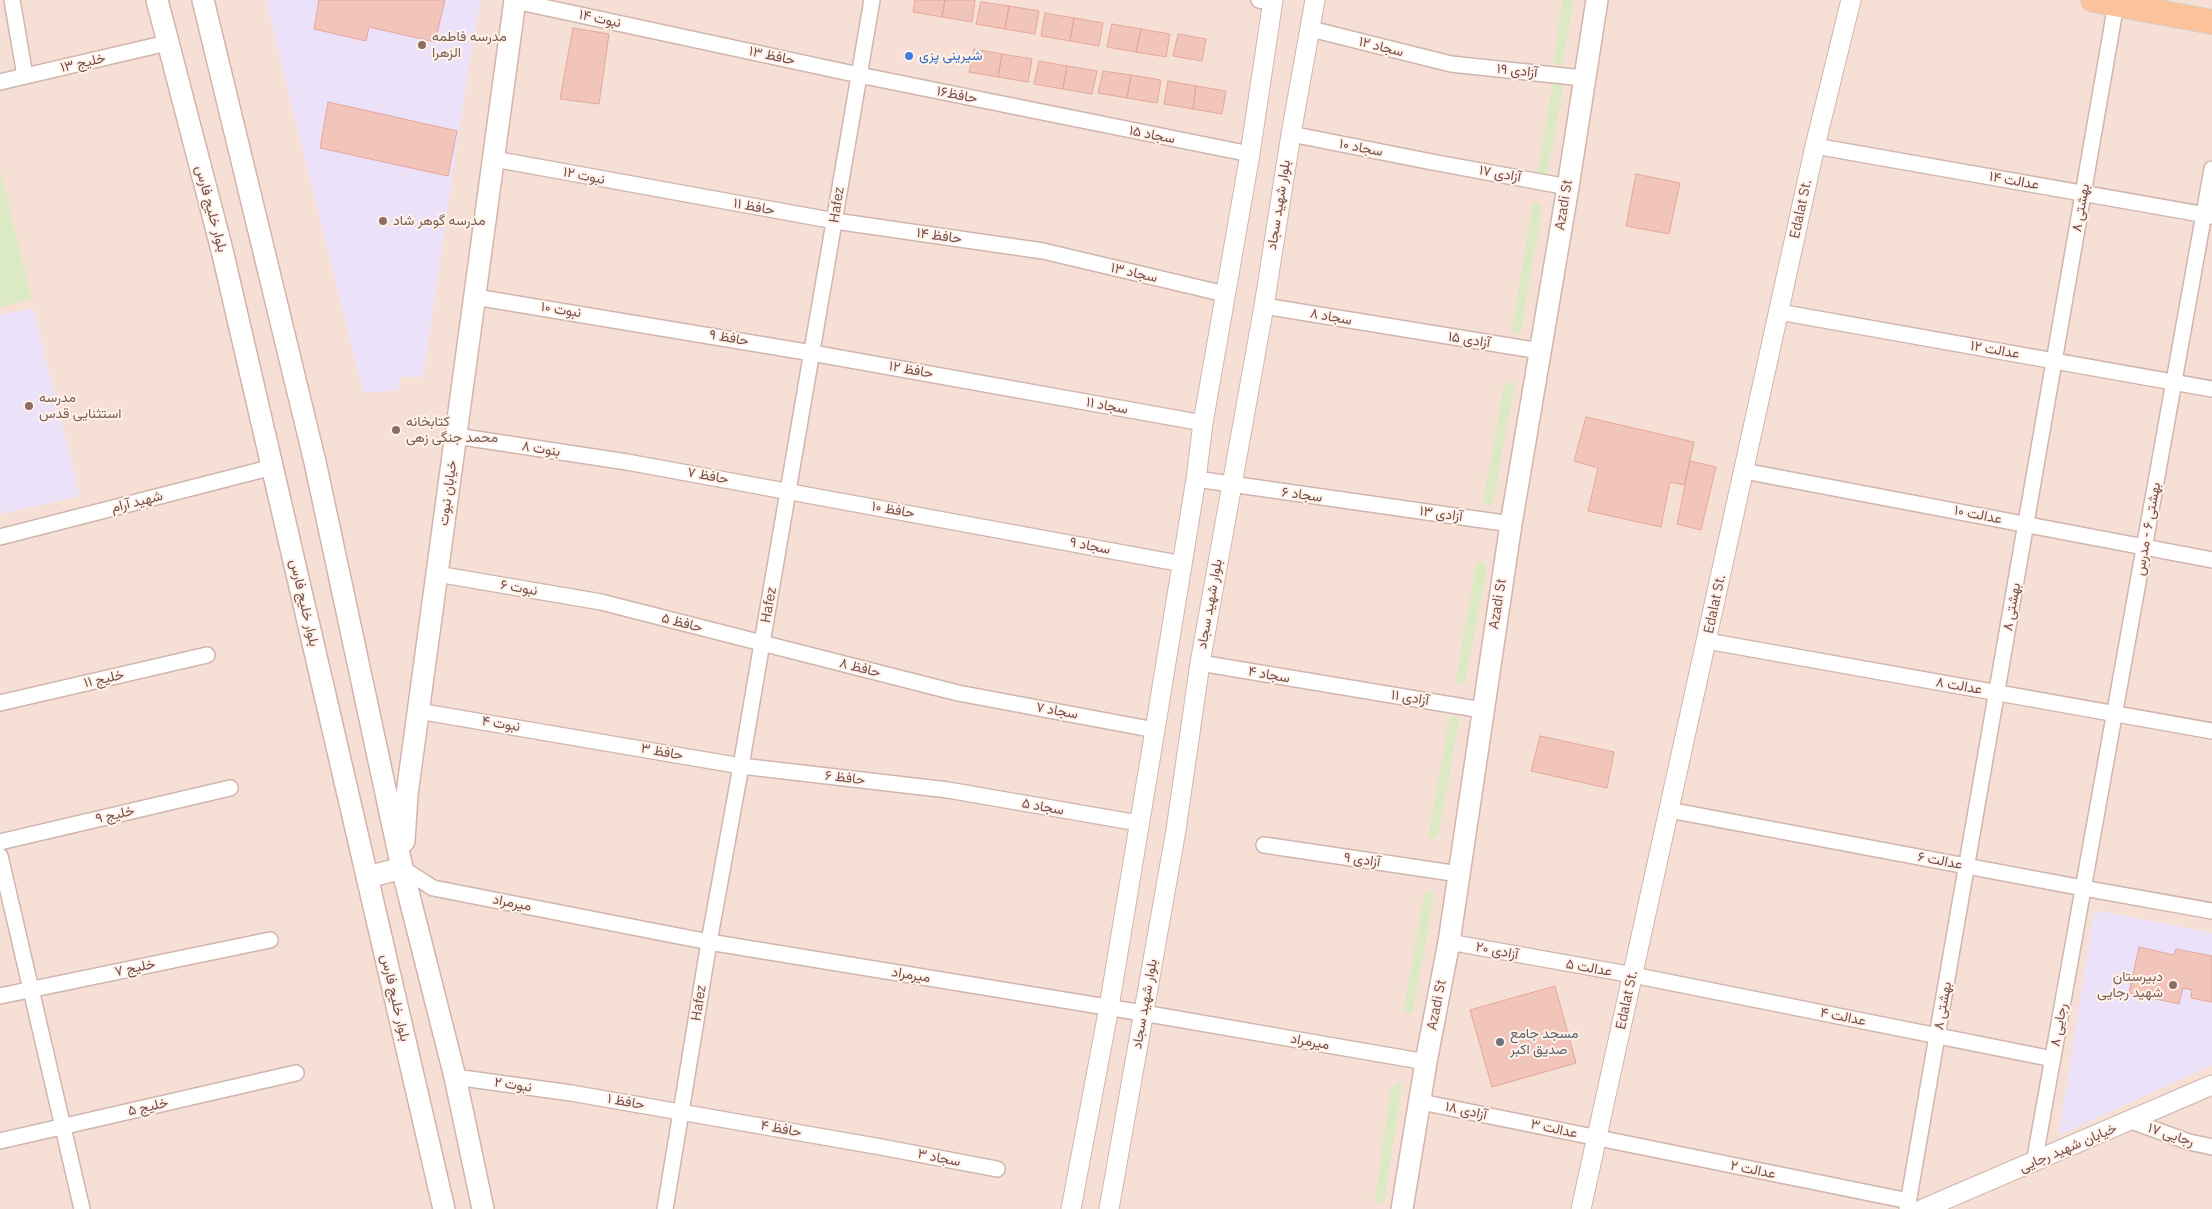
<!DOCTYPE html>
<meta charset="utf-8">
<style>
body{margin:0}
canvas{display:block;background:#fdeee4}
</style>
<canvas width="2212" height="1209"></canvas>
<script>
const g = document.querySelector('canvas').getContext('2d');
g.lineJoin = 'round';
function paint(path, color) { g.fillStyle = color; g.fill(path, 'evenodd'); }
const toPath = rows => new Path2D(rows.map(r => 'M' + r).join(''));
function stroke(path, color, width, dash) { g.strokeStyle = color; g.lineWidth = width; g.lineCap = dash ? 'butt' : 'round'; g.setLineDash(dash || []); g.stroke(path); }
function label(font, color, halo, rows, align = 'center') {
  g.font = font + ' "IBM Plex Sans",Vazirmatn,sans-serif'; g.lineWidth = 4; g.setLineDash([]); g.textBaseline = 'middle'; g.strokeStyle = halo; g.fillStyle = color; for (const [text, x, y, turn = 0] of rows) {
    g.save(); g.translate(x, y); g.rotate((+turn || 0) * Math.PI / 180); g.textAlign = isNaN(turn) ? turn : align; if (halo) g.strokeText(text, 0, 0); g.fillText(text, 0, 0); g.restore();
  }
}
const residential = toPath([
 [0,0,2212,0,2212,1209,0,1209]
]);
const education = toPath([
 [266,0,481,0,469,65,423,377,400,377,398,390,363,393],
 [33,308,80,496,0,514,0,315],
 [2094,910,2212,933,2212,1065,2059,1135]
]);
const green = toPath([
 [1563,0,1574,0,1562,63,1558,66,1553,62],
 [1558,80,1562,81,1563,86,1547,175,1543,178,1538,177,1537,172,1553,83],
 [0,169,32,299,0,307],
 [1536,202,1542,207,1541,214,1521,332,1517,335,1512,331,1532,205],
 [1508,382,1512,383,1514,388,1493,503,1489,506,1483,502,1504,385],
 [1481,562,1485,562,1487,568,1465,682,1461,685,1456,681,1476,565],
 [1453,716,1458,716,1459,721,1438,836,1434,839,1429,835,1449,718],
 [1428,891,1433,891,1434,896,1413,1011,1409,1014,1404,1010,1424,894],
 [1400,1081,1402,1087,1384,1201,1380,1204,1375,1200,1391,1088]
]);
const building = toPath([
 [319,0,445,0,435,42,369,27,366,41,314,29,319,0],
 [915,0,945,0,942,17,913,12,915,0],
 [945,0,975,0,972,22,942,17,945,0],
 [981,2,1009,6,1005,29,976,24,981,2],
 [1009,6,1039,11,1035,34,1005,29,1009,6],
 [1045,13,1074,18,1070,41,1041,36,1045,13],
 [1074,18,1103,23,1099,46,1070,41,1074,18],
 [1112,24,1141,29,1136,52,1107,47,1112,24],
 [573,28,609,34,599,104,560,99,573,28],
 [1141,29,1170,34,1166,57,1136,52,1141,29],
 [1178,34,1206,39,1202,61,1173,56,1178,34],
 [974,49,1002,54,998,77,969,72,974,49],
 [1002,54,1032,59,1028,82,998,77,1002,54],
 [1039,61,1067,66,1063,89,1034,84,1039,61],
 [1067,66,1097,71,1092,94,1063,89,1067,66],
 [1103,71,1131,75,1127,98,1098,93,1103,71],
 [1131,75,1161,80,1157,103,1127,98,1131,75],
 [1168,81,1196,86,1193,109,1164,104,1168,81],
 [1196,86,1226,91,1222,114,1193,109,1196,86],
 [328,102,457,131,448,176,320,148,328,102],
 [1636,174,1680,183,1669,234,1626,226,1636,174],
 [1586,417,1694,442,1684,485,1670,482,1661,527,1588,511,1598,468,1574,461,1586,417],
 [1690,461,1716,467,1701,530,1677,524,1690,461],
 [1540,736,1614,752,1607,788,1531,771,1540,736],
 [2139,947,2174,955,2176,949,2212,956,2212,1002,2191,998,2192,990,2183,988,2179,1004,2129,993,2139,947],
 [1555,986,1576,1063,1492,1087,1470,1010,1555,986]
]);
const minor = toPath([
 [12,0,25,76],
 [1259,0,1272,2],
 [515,1,859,75,1250,154],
 [1311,29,1451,64,1583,78],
 [0,82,167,43],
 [1291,134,1432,162,1568,187],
 [1815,146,2212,216],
 [494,159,835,221,1043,251,1225,294],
 [475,297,812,353,1203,423],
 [1264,306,1540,351],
 [1779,312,2212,389],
 [456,436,627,462,1183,564],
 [1744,471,2212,560],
 [1196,479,1511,524],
 [0,537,273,467],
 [437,574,601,602,958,693,1155,730],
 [1707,641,2212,731],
 [1200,663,1482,710],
 [0,703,207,655],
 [418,711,741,766,948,790,1138,823],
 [1669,810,2083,888,2212,911],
 [0,842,230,788],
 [1264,845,1459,874],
 [0,856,82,1209],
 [402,868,433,888,709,942,1143,1013,1426,1062],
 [1449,942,1633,975,2053,1059],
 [0,996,270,940],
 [455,1077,571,1093,881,1147,997,1169],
 [1421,1102,1909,1201],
 [2131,1121,2189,1142,2212,1147],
 [0,1141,296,1073],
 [2034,1163,2212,169],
 [665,1209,709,942,741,766,872,0],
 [1907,1209,2116,4]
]);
const tertiary = toPath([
 [1071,1209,1109,1007,1155,730,1196,479,1203,423,1250,154,1273,0],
 [1109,1209,1176,830,1200,663,1264,306,1291,134,1315,0],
 [1581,1209,1815,146,1851,0],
 [1923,1209,2212,1085]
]);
const secondary = toPath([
 [157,0,222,250,444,1209],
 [203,0,315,462,402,868,455,1077,483,1209],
 [404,841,407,794,515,0],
 [368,877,402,868],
 [1402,1209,1426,1062,1449,942,1511,524,1568,187,1597,0]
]);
const primary = toPath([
 [2093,0,2212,22]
]);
const markers = [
 [422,45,5,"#8d6e63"],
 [909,56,5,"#3f7fe0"],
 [383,221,5,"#8d6e63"],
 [29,406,5,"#8d6e63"],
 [396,430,5,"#8d6e63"],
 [2173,985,5,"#8d6e63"],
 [1500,1042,5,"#6b7280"]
];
const streetNames = [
 ["نبوت ۱۴",600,19,12],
 ["سجاد ۱۲",1381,47,14],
 ["حافظ ۱۳",772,56,12],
 ["خلیج ۱۳",83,63,-13],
 ["آزادی ۱۹",1517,71,6],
 ["حافظ۱۶",957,95,11],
 ["سجاد ۱۵",1152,135,11],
 ["سجاد ۱۰",1361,148,11],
 ["آزادی ۱۷",1500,174,10],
 ["نبوت ۱۲",584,176,11],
 ["عدالت ۱۴",2014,181,10],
 ["Hafez",837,205,-81],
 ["بلوار شهید سجاد",1279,205,-81],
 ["Azadi St",1564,205,-81],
 ["حافظ ۱۱",754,207,10],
 ["بهشتی ۸",2081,208,-80],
 ["بلوار خلیج فارس",211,209,75],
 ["Edalat St.",1801,209,-78],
 ["حافظ ۱۴",939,236,8],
 ["سجاد ۱۳",1134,273,13],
 ["نبوت ۱۰",561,310,9],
 ["سجاد ۸",1331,317,10],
 ["حافظ ۹",729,338,10],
 ["آزادی ۱۵",1469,340,9],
 ["عدالت ۱۲",1995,350,10],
 ["حافظ ۱۲",911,370,10],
 ["سجاد ۱۱",1107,406,10],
 ["بنوت ۸",541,449,9],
 ["حافظ ۷",708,476,10],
 ["خیابان نبوت",448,493,-82],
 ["سجاد ۶",1302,495,8],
 ["شهید آرام",137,502,-14],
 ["حافظ ۱۰",893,510,10],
 ["آزادی ۱۳",1441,514,8],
 ["عدالت ۱۰",1978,515,11],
 ["بهشتی ۶ - مدرس",2148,529,-80],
 ["سجاد ۹",1090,546,11],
 ["نبوت ۶",519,588,10],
 ["بلوار خلیج فارس",304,603,77],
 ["بلوار شهید سجاد",1210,604,-80],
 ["Azadi St",1498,604,-81],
 ["Edalat St.",1715,604,-78],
 ["Hafez",769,605,-80],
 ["بهشتی ۸",2012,607,-80],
 ["حافظ ۵",682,623,14],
 ["حافظ ۸",860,668,14],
 ["سجاد ۴",1269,675,10],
 ["خلیج ۱۱",104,679,-13],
 ["عدالت ۸",1959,686,10],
 ["آزادی ۱۱",1410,698,9],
 ["سجاد ۷",1057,711,10],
 ["نبوت ۴",501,724,9],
 ["حافظ ۳",662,752,10],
 ["حافظ ۶",845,778,7],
 ["سجاد ۵",1043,807,10],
 ["خلیج ۹",115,815,-13],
 ["آزادی ۹",1362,860,8],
 ["عدالت ۶",1940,861,11],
 ["میرمراد",512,903,11],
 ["آزادی ۲۰",1497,951,11],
 ["خلیج ۷",135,968,-12],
 ["عدالت ۵",1589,968,10],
 ["میرمراد",911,975,9],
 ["بلوار خلیج فارس",395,998,77],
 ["Edalat St.",1627,1000,-78],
 ["Hafez",699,1003,-81],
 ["بلوار شهید سجاد",1145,1004,-80],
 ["Azadi St",1437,1005,-79],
 ["بهشتی ۸",1943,1006,-80],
 ["عدالت ۴",1843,1017,11],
 ["رجایی ۸",2059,1025,-80],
 ["میرمراد",1310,1042,10],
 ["نبوت ۲",513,1085,8],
 ["حافظ ۱",626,1102,10],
 ["خلیج ۵",148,1107,-13],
 ["آزادی ۱۸",1466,1111,12],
 ["حافظ ۴",781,1129,10],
 ["عدالت ۳",1554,1129,12],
 ["رجایی ۱۷",2171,1135,18],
 ["خیابان شهید رجایی",2068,1148,-23],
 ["سجاد ۳",939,1158,11],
 ["عدالت ۲",1753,1170,11]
];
const educationNames = [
 ["مدرسه فاطمه",432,37],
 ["الزهرا",432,53],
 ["مدرسه گوهر شاد",393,221],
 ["مدرسه",39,398],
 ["استثنایی قدس",39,414],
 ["کتابخانه",406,422],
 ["محمد جنگی زهی",406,438],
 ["دبیرستان",2163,977,"right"],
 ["شهید رجایی",2163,993,"right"]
];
const shopNames = [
 ["شیرینی پزی",919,56]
];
const worshipNames = [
 ["مسجد جامع",1510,1034],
 ["صدیق اکبر",1510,1050]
];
paint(residential, '#f6e0d5');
paint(education, '#ebe1f9');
paint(green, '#dbeac2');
paint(building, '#f2c5bb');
stroke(building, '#e5a79b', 1);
stroke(minor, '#d0b5ad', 18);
stroke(tertiary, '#d0b5ad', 21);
stroke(secondary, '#d3b3aa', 24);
stroke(primary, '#d8cecc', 26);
stroke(minor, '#fff', 15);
stroke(tertiary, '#fff', 19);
stroke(secondary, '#fff', 21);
stroke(primary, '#fcc39b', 24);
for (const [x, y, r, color] of markers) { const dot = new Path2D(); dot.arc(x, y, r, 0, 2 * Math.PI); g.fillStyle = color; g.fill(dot); stroke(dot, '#fff2ea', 2); }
label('14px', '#754f49', '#fff2ea', streetNames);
label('14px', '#785e54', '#fff2ea', educationNames, 'left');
label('14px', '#366cbe', '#fff2ea', shopNames, 'left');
label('14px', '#5b616d', '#fff2ea', worshipNames, 'left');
</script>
